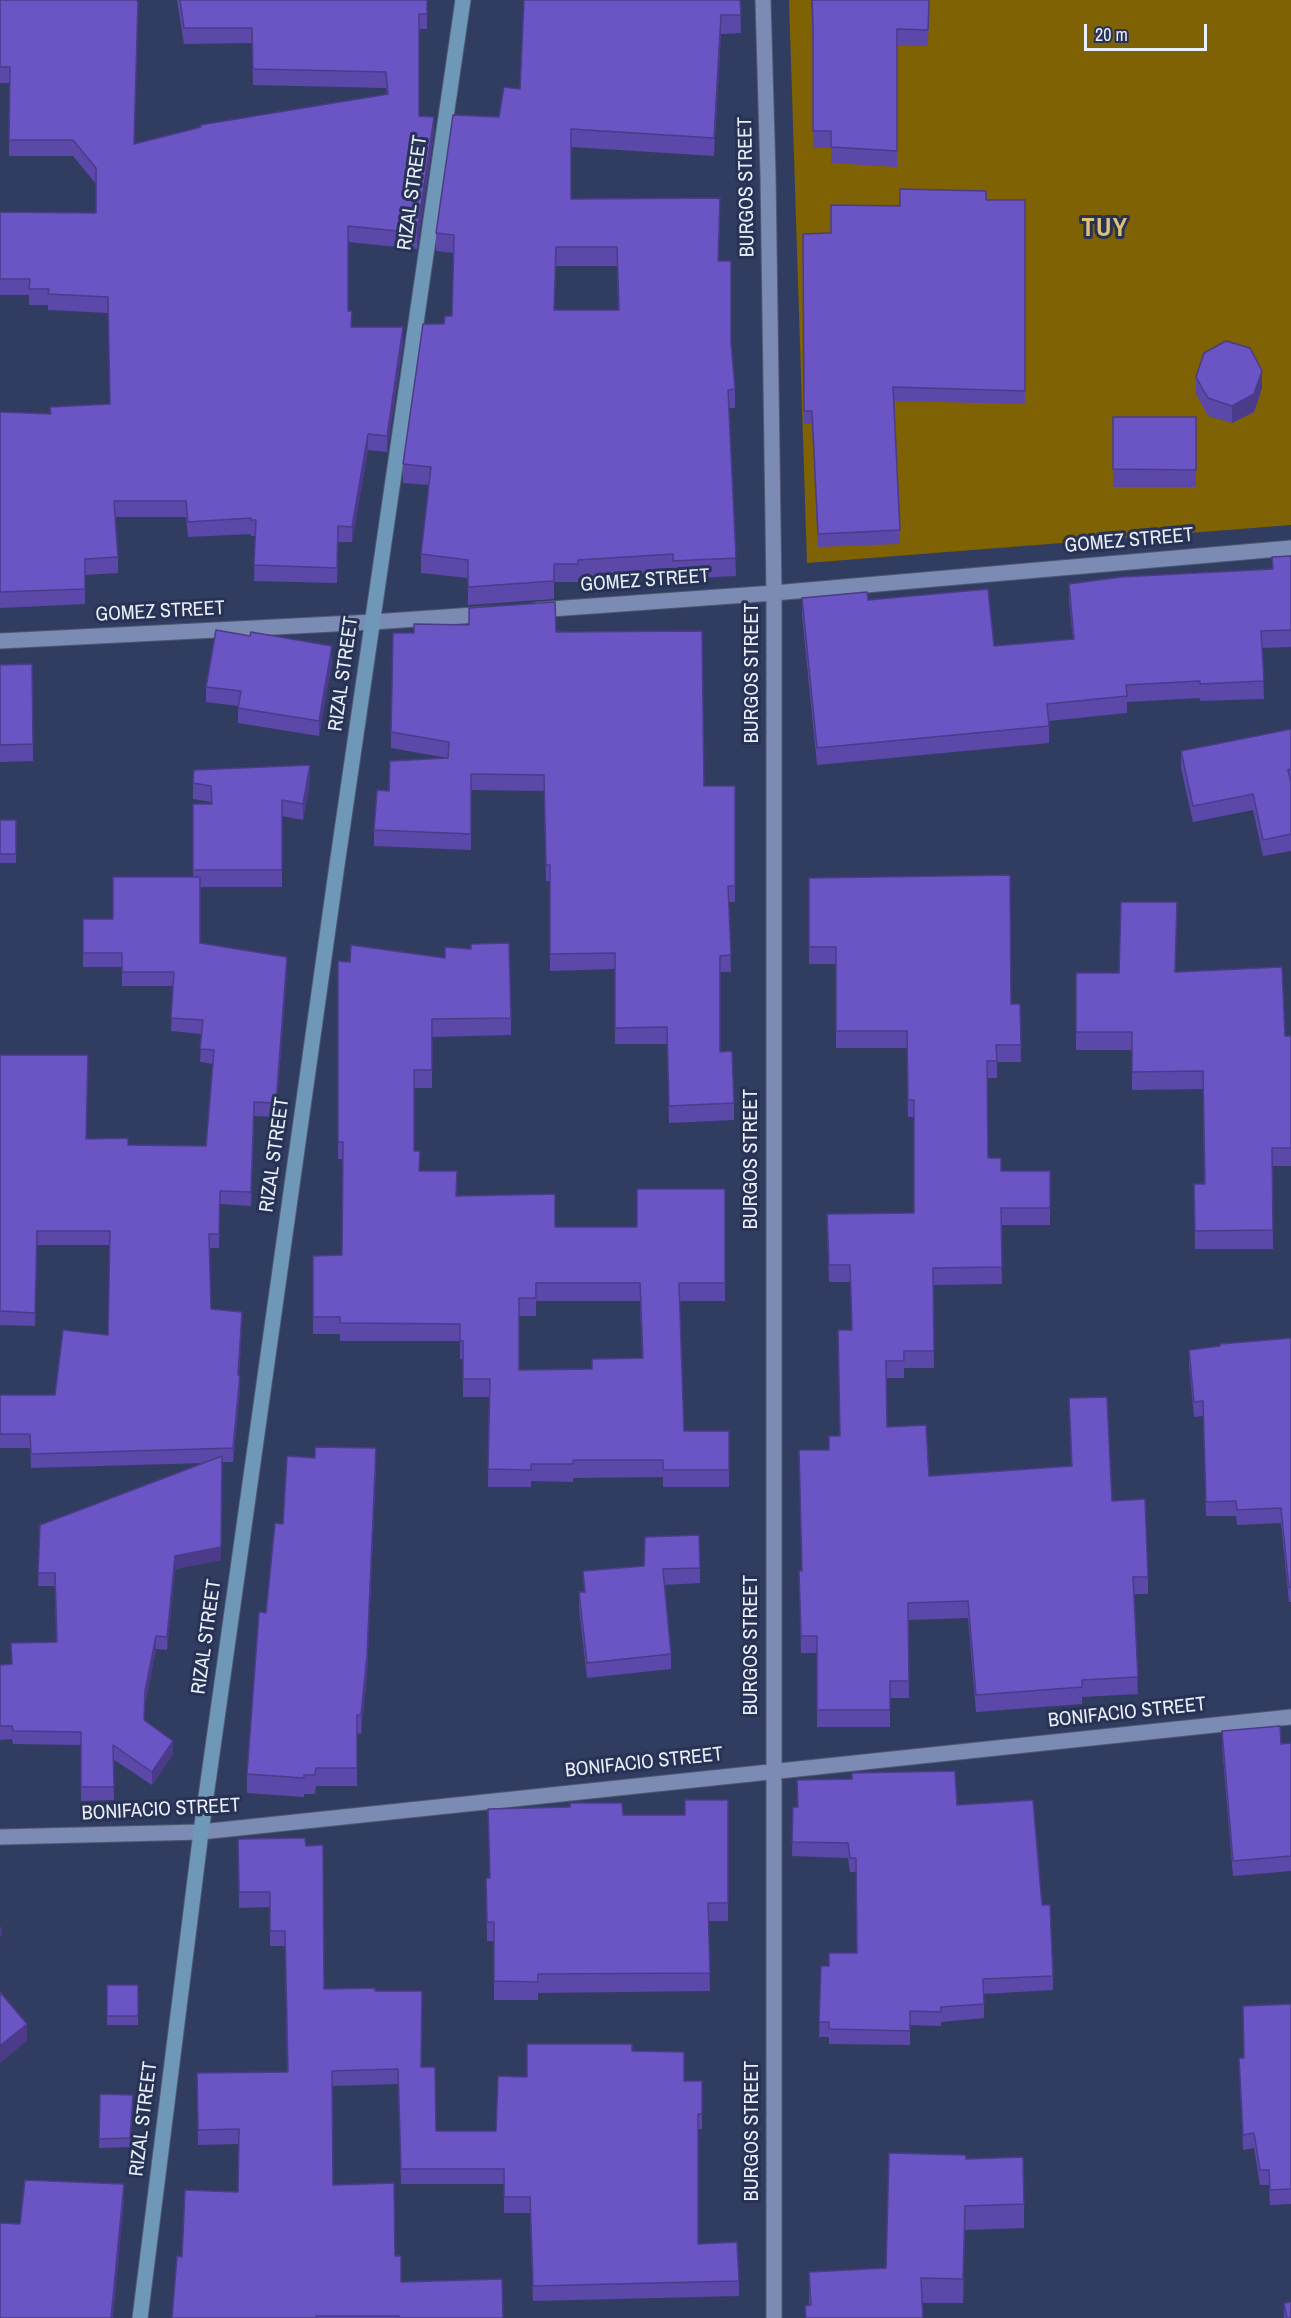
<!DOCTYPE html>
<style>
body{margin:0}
#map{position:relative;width:1291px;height:2318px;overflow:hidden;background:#313d60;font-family:"Archivo Narrow",sans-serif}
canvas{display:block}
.scale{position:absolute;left:1084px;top:24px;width:123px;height:27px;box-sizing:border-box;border:3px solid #e9eefb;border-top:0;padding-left:8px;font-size:18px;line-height:21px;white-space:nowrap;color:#e9eefb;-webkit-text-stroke:4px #273255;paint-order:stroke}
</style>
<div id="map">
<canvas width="1291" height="2318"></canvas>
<div class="scale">20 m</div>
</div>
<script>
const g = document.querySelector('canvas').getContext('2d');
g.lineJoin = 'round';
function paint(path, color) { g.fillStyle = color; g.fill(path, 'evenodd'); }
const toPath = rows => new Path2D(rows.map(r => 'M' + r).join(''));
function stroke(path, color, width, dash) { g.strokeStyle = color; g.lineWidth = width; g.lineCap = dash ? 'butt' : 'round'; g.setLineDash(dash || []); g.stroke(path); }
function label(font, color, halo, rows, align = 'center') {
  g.font = font + ' "Archivo Narrow",sans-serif'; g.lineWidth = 6; g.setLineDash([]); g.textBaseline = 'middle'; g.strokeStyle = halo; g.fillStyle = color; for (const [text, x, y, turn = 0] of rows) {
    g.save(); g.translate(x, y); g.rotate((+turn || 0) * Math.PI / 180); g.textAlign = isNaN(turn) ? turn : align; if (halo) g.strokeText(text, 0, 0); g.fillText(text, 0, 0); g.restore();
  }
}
const green = toPath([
 [789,0,1291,0,1291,525,807,563]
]);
const minor = toPath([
 [763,0,768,174,774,593,774,2318],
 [0,641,373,622],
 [0,1837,201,1832,1291,1717]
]);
const tertiary = toPath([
 [537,610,774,593,1291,548],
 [373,622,489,614]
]);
const secondary = toPath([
 [140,2318,201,1832,337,865,463,0]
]);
const wall = toPath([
 [0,0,135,144,387,95,386,88,253,85,252,43,184,44,177,0,427,0,427,29,419,29,419,116,434,133,417,249,348,242,348,311,352,327,403,343,387,452,368,450,352,542,338,542,337,583,254,581,255,536,251,536,251,534,188,537,186,517,115,517,118,557,118,573,85,575,85,604,0,608,0,412,50,414,50,407,110,404,108,313,48,310,48,305,29,305,29,295,0,295,0,212,96,213,96,184,73,156,9,156,10,83,0,83],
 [740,0,741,33,721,34,714,156,571,147,571,199,720,216,718,261,731,342,735,389,735,408,729,408,736,576,673,579,673,572,578,578,578,582,554,582,554,599,468,605,468,578,421,573,421,554,429,485,403,483,403,464,444,324,452,316,454,253,436,251,436,233,499,117,520,89],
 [556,266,617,266,618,310,554,310],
 [811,0,929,0,928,46,897,46,897,167,831,163,831,148,813,148,813,41],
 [986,200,1025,200,1025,404,894,401,900,544,818,547,812,424,804,424,803,234,831,233,900,206],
 [1196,377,1262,388,1254,412,1232,423,1208,416,1196,394],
 [1113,417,1196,417,1196,487,1113,487],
 [1291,556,1291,647,1262,648,1264,699,1200,701,1200,698,1127,702,1127,713,1049,721,1049,743,817,765,802,615,802,598,868,600,994,646,1073,639,1069,601,1069,584,1272,569,1272,557],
 [469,625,556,632,704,786,735,786,735,902,729,902,731,972,720,972,720,1052,734,1103,734,1120,669,1123,667,1044,615,1044,615,969,550,971,550,881,546,881,544,791,471,790,471,850,374,846,374,830,389,791,448,758,391,748,391,732,414,633],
 [332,661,319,736,238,723,238,706,206,702,206,687],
 [32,664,33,761,0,762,0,665],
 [1291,729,1291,851,1263,856,1253,810,1193,822,1181,768,1181,751],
 [310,781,303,820,282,816,282,887,200,887,200,943,287,970,276,1117,254,1116,251,1206,220,1204,219,1248,209,1248,211,1309,242,1326,239,1375,240,1389,233,1462,222,1462,221,1560,175,1569,167,1650,156,1649,145,1705,144,1721,173,1754,152,1785,113,1759,114,1800,81,1801,81,1745,13,1744,12,1739,0,1740,0,1665,12,1664,56,1642,55,1586,38,1586,40,1525,204,1463,31,1468,30,1448,0,1448,0,1395,55,1395,108,1335,110,1245,37,1245,35,1326,0,1325,0,1055,87,1139,128,1145,206,1146,213,1064,200,1062,202,1034,171,1031,173,986,122,986,122,967,83,967,83,919,113,919,193,877,193,804,211,804,211,802,193,799,193,783],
 [0,820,16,820,16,863,0,863],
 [809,878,1011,1004,1020,1004,1021,1062,997,1062,997,1078,987,1078,988,1158,1001,1171,1050,1171,1050,1225,1001,1225,1002,1284,933,1285,934,1368,904,1368,904,1378,886,1378,887,1427,929,1476,1071,1466,1069,1398,1112,1501,1148,1577,1148,1594,1134,1594,1138,1694,1082,1697,1082,1704,976,1712,968,1618,908,1620,909,1698,890,1698,890,1727,817,1727,817,1653,801,1653,799,1571,802,1571,799,1450,829,1450,840,1436,852,1330,850,1282,829,1282,827,1231,914,1213,914,1117,908,1117,907,1048,836,1048,836,964,809,964],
 [338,961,350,962,511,1018,511,1035,432,1037,432,1088,414,1088,414,1151,420,1171,456,1196,555,1227,637,1227,725,1189,725,1301,679,1301,684,1431,729,1431,729,1487,663,1487,663,1477,573,1478,573,1482,531,1481,531,1487,488,1487,489,1397,463,1397,463,1359,460,1359,460,1341,340,1341,340,1334,313,1334,313,1256,342,1255,343,1159,338,1159],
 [536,1301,640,1301,642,1358,592,1369,519,1370,519,1316,536,1316],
 [1176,972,1285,1036,1291,1036,1291,1166,1272,1166,1273,1249,1195,1249,1194,1184,1204,1184,1203,1089,1132,1090,1132,1050,1076,1050,1076,973],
 [1291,1338,1291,1602,1289,1602,1281,1523,1237,1525,1236,1516,1206,1516,1203,1416,1194,1417,1189,1365,1189,1350],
 [376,1466,367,1675,361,1734,357,1733,357,1786,316,1786,315,1794,304,1794,304,1797,247,1793,247,1774,283,1524],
 [700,1568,700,1583,664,1585,671,1654,671,1669,587,1678,579,1608,579,1592,584,1592,583,1571],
 [1222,1731,1281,1744,1291,1743,1291,1871,1233,1876,1222,1746],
 [797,1780,957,1805,1042,1905,1053,1976,1053,1990,984,1994,984,2018,941,2022,941,2026,910,2025,910,2045,829,2044,829,2037,819,2037,821,1966,829,1966,857,1953,856,1872,850,1872,848,1858,792,1856,793,1807,798,1807],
 [728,1800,728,1921,708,1921,710,1991,538,1993,538,2000,494,2000,494,1941,487,1941,486,1878,489,1878,623,1815,685,1815],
 [238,1839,306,1846,324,1989,375,1991,421,2067,436,2131,496,2131,527,2077,632,2051,684,2081,702,2081,702,2129,698,2129,698,2244,739,2281,739,2296,533,2301,530,2213,504,2213,504,2184,401,2184,398,2084,332,2086,333,2185,395,2256,401,2282,503,2318,172,2318,182,2257,238,2192,238,2144,198,2145,197,2073,287,2072,285,1946,270,1946,270,1907,239,1908],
 [107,1985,138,1985,138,2025,107,2025],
 [1291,2004,1291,2204,1270,2205,1269,2185,1260,2185,1254,2148,1243,2150,1239,2058,1244,2058],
 [100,2094,133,2104,130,2147,99,2148],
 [966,2159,1024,2204,1024,2228,965,2230,963,2303,922,2303,923,2318,805,2318,805,2306,809,2306,809,2272,886,2268],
 [1284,2303,1291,2318,1284,2318]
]);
const shadedWall = toPath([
 [721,15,721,34,714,156,714,138],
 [434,117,434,133,417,249,417,233],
 [556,247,556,266,554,328,554,310],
 [403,327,403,343,387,452,387,436],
 [1262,371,1262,388,1254,412,1232,423,1232,406],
 [368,434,368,450,352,542,352,527],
 [332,646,332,661,319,736,319,721],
 [310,765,310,781,303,820,303,804],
 [287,957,287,970,276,1117,276,1103],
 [242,1312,242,1326,238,1388,238,1375],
 [240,1375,240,1389,233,1462,233,1448],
 [376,1448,367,1675,361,1734,361,1715],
 [222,1456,221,1560,175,1569,167,1650,167,1637,175,1556],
 [156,1636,156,1649,145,1705,144,1734,145,1691],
 [173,1741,173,1754,152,1785,152,1772],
 [2,1926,2,1935,0,1937,0,1928],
 [27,2024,27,2041,0,2063,0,2046],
 [124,2184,124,2203,113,2318,111,2318]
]);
const building = toPath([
 [0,0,137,0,138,2,134,144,201,127,200,125,388,94,386,72,253,69,252,28,184,28,180,0,427,0,427,14,419,14,419,116,434,117,417,233,348,226,348,311,352,311,351,327,403,327,387,436,368,434,352,527,338,526,337,568,254,565,256,520,251,520,251,518,188,522,186,501,114,501,118,557,85,559,85,589,0,592,0,412,51,414,50,407,110,404,108,297,48,294,49,289,29,289,30,279,0,279,0,212,96,213,96,168,73,140,9,140,10,67,0,67,0,0],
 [524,0,740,0,741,15,721,15,714,138,571,129,571,199,720,198,718,261,731,261,731,342,735,389,728,390,736,558,673,561,673,554,578,560,578,564,554,564,554,581,468,587,468,560,421,554,431,467,403,464,423,324,444,324,445,316,452,316,454,235,436,233,453,115,499,117,504,87,520,89,524,0],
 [556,247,617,247,619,310,554,310,556,247],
 [812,0,929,0,928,30,897,29,897,151,831,147,831,131,813,131,813,25,812,0],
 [900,189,986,191,986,200,1025,200,1025,391,893,387,900,530,818,534,812,411,804,411,803,234,831,233,831,205,900,206,900,189],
 [1226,341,1250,348,1262,371,1254,394,1232,406,1208,398,1196,377,1204,353,1226,341],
 [1113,417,1196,417,1196,470,1113,469,1113,417],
 [1291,556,1291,630,1261,631,1264,681,1200,684,1200,681,1126,685,1127,696,1047,704,1049,726,817,748,802,598,867,592,868,600,988,589,994,646,1074,639,1069,584,1121,577,1273,569,1272,557,1291,556],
 [555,602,556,632,702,631,704,786,735,786,735,886,728,886,731,955,720,956,720,1052,732,1051,734,1103,669,1106,667,1027,615,1028,615,953,550,954,550,865,546,865,544,775,471,774,471,834,374,830,377,790,389,791,390,761,448,758,449,742,391,732,393,633,414,633,414,624,469,625,469,608,555,602],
 [216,630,250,636,251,632,332,646,319,721,238,708,241,691,206,687,216,630],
 [32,664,33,744,0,745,0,665,32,664],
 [1291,729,1291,769,1288,770,1291,783,1291,834,1263,840,1253,794,1193,806,1181,751,1291,729],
 [310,765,303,804,282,800,282,870,193,870,193,804,212,804,211,786,193,783,194,770,310,765],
 [0,820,16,820,16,854,0,854,0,820],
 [1010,875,1011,1004,1020,1004,1021,1045,996,1045,997,1061,987,1061,988,1158,1001,1158,1001,1171,1050,1171,1050,1208,1001,1208,1002,1267,933,1268,934,1351,904,1351,904,1361,886,1361,887,1427,926,1425,929,1476,1072,1466,1069,1398,1107,1397,1112,1501,1145,1499,1148,1577,1133,1577,1138,1677,1082,1680,1082,1687,976,1695,968,1601,908,1603,909,1681,890,1681,890,1710,817,1710,817,1636,801,1636,799,1571,802,1571,799,1450,829,1450,829,1436,840,1436,838,1330,852,1330,850,1265,829,1265,827,1214,914,1213,914,1100,908,1100,907,1031,836,1031,836,947,809,947,809,878,1010,875],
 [113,877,200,877,200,943,287,957,276,1103,254,1102,251,1192,220,1191,219,1234,209,1234,211,1309,242,1312,238,1375,240,1375,233,1448,31,1454,30,1434,0,1434,0,1395,55,1395,63,1330,108,1335,110,1231,37,1231,35,1313,0,1311,0,1055,88,1055,86,1139,128,1138,128,1145,206,1146,214,1050,200,1049,203,1020,171,1018,174,972,122,972,122,953,83,953,83,919,113,919,113,877],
 [1121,902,1177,902,1175,972,1282,967,1285,1036,1291,1036,1291,1148,1272,1148,1273,1230,1195,1231,1194,1184,1205,1184,1203,1071,1132,1072,1132,1032,1076,1032,1076,973,1119,973,1121,902],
 [509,943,511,1018,432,1019,432,1070,414,1070,414,1151,420,1151,419,1171,457,1171,456,1196,555,1194,555,1227,637,1227,637,1189,725,1189,725,1283,679,1283,684,1431,729,1431,729,1470,663,1470,663,1460,573,1460,573,1464,531,1464,531,1470,488,1469,490,1379,463,1379,463,1341,460,1341,460,1324,340,1323,340,1317,313,1317,313,1256,342,1255,343,1142,338,1142,338,961,350,962,351,945,445,958,445,947,471,949,471,944,509,943],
 [536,1283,640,1283,643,1358,592,1359,592,1369,519,1370,519,1298,536,1298,536,1283],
 [1291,1338,1291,1587,1289,1588,1281,1508,1237,1510,1236,1501,1206,1502,1203,1401,1194,1402,1189,1350,1220,1346,1220,1344,1291,1338],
 [315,1447,376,1448,367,1656,361,1715,357,1715,357,1768,316,1768,315,1775,304,1775,304,1778,247,1774,259,1612,266,1613,275,1523,283,1524,287,1456,315,1458,315,1447],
 [222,1456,221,1547,175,1556,167,1637,156,1636,145,1691,144,1720,173,1741,152,1772,113,1745,114,1787,81,1787,81,1732,13,1731,12,1726,0,1726,0,1665,12,1664,11,1643,57,1642,55,1573,38,1573,40,1525,222,1456],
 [699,1535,700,1568,663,1569,671,1654,587,1663,579,1592,585,1592,583,1571,644,1566,645,1537,699,1535],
 [1280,1726,1281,1744,1291,1743,1291,1856,1233,1861,1222,1731,1280,1726],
 [955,1771,957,1805,1033,1800,1042,1905,1050,1905,1053,1976,983,1979,984,2004,941,2007,941,2012,910,2011,910,2031,829,2029,829,2022,819,2022,821,1966,829,1966,829,1953,857,1953,856,1858,850,1858,848,1843,792,1842,793,1807,798,1807,797,1780,852,1779,852,1773,955,1771],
 [685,1800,728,1800,728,1903,708,1903,710,1973,538,1974,538,1982,494,1981,494,1922,487,1922,486,1878,490,1878,488,1809,570,1807,570,1803,622,1803,623,1815,685,1815,685,1800],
 [305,1838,306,1846,323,1845,324,1989,375,1988,375,1991,422,1991,421,2067,435,2067,436,2131,496,2131,498,2076,527,2077,527,2044,632,2044,632,2051,684,2052,684,2081,702,2081,702,2114,698,2114,698,2244,737,2242,739,2281,533,2286,530,2197,504,2197,504,2169,401,2169,398,2069,332,2071,333,2185,394,2183,395,2256,401,2256,401,2282,502,2279,503,2318,399,2318,399,2316,316,2316,316,2318,172,2318,177,2256,182,2257,185,2190,238,2192,239,2129,198,2130,197,2073,288,2072,285,1931,270,1931,270,1892,239,1892,238,1839,305,1838],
 [107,1985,138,1985,138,2016,107,2016,107,1985],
 [0,1992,27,2024,0,2046,0,1992],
 [1291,2004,1291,2189,1270,2190,1269,2170,1260,2170,1254,2133,1243,2135,1239,2058,1244,2058,1243,2006,1291,2004],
 [100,2094,133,2095,130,2138,99,2139,100,2094],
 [889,2153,966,2155,966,2159,1023,2157,1024,2204,965,2206,963,2279,921,2278,923,2318,806,2318,805,2306,811,2305,809,2272,886,2268,889,2153],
 [25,2180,124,2184,111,2318,0,2318,0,2223,20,2224,25,2180],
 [1291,2302,1291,2318,1287,2318,1284,2303,1291,2302]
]);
const streetNames = [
 ["BURGOS STREET",747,187,-91],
 ["RIZAL STREET",413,193,-82],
 ["GOMEZ STREET",1129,541,-5],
 ["GOMEZ STREET",645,581,-4],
 ["GOMEZ STREET",160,612,-3],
 ["BURGOS STREET",753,673,-90],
 ["RIZAL STREET",344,674,-82],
 ["RIZAL STREET",275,1155,-82],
 ["BURGOS STREET",752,1159,-90],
 ["RIZAL STREET",207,1637,-82],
 ["BURGOS STREET",752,1645,-90],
 ["BONIFACIO STREET",1127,1713,-6],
 ["BONIFACIO STREET",644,1763,-6],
 ["BONIFACIO STREET",161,1810,-3],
 ["RIZAL STREET",144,2119,-83],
 ["BURGOS STREET",753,2131,-90]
];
const districtNames = [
 ["TUY",1105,229]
];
paint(green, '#7e6203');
stroke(minor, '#4f5874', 17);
stroke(tertiary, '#4f5874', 17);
stroke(secondary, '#4f5874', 17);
stroke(minor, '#7c8bb3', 15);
stroke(tertiary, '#7c8bb3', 15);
stroke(secondary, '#6f98b8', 15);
paint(wall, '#5c48a9');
paint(shadedWall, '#4b3b89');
paint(building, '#6b54c4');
stroke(building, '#4b3b89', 1.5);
label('20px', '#e9eefb', '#273255', streetNames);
g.letterSpacing = '1.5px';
label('bold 26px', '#dfc277', '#273255', districtNames);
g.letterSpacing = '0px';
</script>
